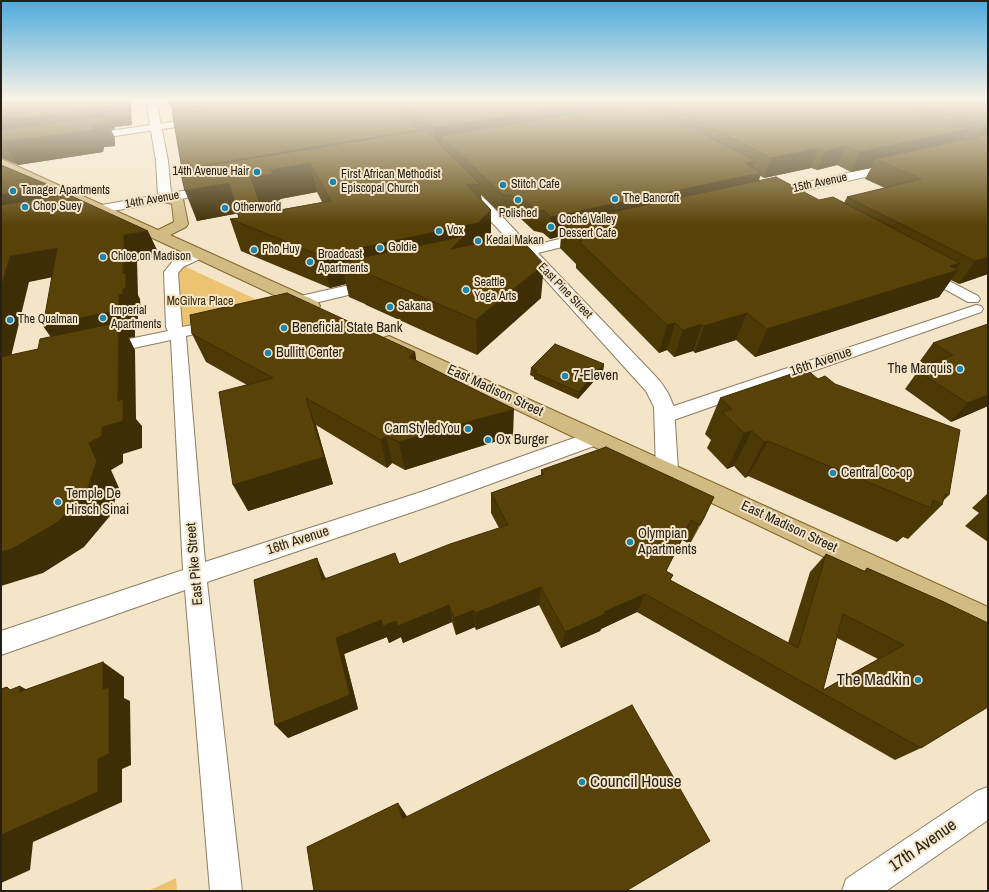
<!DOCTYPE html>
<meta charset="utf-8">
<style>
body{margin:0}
#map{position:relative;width:989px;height:892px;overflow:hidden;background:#f4e5c8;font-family:"Archivo Narrow",sans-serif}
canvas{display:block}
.frame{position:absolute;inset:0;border:2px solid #262016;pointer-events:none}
</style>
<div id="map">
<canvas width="989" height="892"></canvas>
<div class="frame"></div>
</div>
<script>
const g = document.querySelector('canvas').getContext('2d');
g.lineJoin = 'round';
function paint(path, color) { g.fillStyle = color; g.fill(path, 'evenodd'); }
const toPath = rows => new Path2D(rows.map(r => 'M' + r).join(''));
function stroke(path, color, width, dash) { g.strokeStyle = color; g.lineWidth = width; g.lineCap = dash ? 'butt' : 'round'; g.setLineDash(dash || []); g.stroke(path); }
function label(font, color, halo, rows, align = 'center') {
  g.font = font + ' "Archivo Narrow",sans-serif'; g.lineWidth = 4; g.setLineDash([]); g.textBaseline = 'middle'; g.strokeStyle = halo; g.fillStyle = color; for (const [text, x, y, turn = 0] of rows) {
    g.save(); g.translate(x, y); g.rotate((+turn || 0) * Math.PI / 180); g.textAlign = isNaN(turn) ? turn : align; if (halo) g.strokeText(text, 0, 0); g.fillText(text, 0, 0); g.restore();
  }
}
const green = toPath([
 [171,260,281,311,178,334],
 [176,878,177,891,148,891]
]);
const street = toPath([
 [200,118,203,119,203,123,88,140,83,137,88,134,200,118],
 [199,250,204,251,206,254,204,257,183,267,178,273,182,327,217,320,222,322,225,325,222,328,186,336,205,562,421,492,588,433,595,431,602,433,604,438,602,443,433,505,207,582,242,891,210,891,185,590,1,655,1,631,183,570,171,340,106,354,100,353,98,349,100,345,168,331,166,327,164,272,173,261,199,250],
 [926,269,978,296,980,299,978,302,968,302,921,276,919,273,921,270,926,269],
 [976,305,981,306,983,309,981,312,671,421,665,422,659,421,656,416,659,411,976,305],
 [988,787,988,820,886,891,842,891,846,879,977,791,988,787]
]);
const secondary = toPath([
 [146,100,156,100,168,161,171,193,215,185,221,189,215,193,79,217,74,216,72,213,74,210,79,209,158,195,156,161,146,100],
 [897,162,901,163,903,166,901,169,767,199,760,195,767,191,897,162],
 [470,187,475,188,530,246,589,232,594,233,596,236,594,239,538,253,660,381,668,393,674,407,678,470,675,476,667,479,659,476,656,470,654,407,646,391,524,256,502,262,497,260,494,257,497,254,517,249,465,194,464,191,470,187],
 [376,279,382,281,384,284,382,287,302,306,296,305,294,301,296,297,376,279]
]);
const primary = toPath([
 [1,159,158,230,174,222,172,204,160,201,158,198,160,195,165,194,183,199,188,224,186,227,170,235,318,302,320,306,318,310,312,311,306,310,1,167,1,159],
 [389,336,988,607,988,635,383,346,380,342,383,338,389,336]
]);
const wall = toPath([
 [1,100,132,125,115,127,115,129,111,130,115,138,115,146,104,147,103,152,18,165,1,158],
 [168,100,988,100,988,274,959,284,951,280,939,297,755,357,736,340,695,353,693,351,674,357,667,350,659,353,576,268,576,264,560,248,561,236,550,239,543,233,534,231,520,218,503,216,481,195,482,200,491,210,491,241,541,298,477,355,366,305,365,304,349,297,346,284,330,288,241,251,230,219,239,218,238,213,197,221,182,169,173,113],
 [837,165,851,172,871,168,865,179,885,188,847,197,844,203,819,200,759,181,760,176,764,178,811,168,817,170],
 [317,192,322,202,263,213,261,207,282,204,280,199],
 [988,324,988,406,951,422,905,389,918,371,926,368,927,366,920,361,933,343],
 [192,334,415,352,416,360,513,436,405,470,392,463,387,468,316,425,333,484,248,511,247,385,206,362],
 [604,364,603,371,578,399,534,379,534,377,530,375,531,368],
 [720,398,949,495,943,501,942,505,908,539,903,537,897,542,748,476,745,478,734,466,727,469,707,448,711,440,705,434],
 [541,470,714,497,690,544,682,540,666,571,673,575,670,580,788,643,810,572,826,554,864,571,867,568,944,602,921,748,895,760,637,612,601,629,600,631,561,648,539,605,476,630,475,627,456,635,452,622,403,643,401,637,389,643,387,637,344,654,358,709,288,738,325,577,326,578,399,564,499,528,491,513,491,493,541,475],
 [837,638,878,659,823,690],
 [988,493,988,542,965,526,979,513,972,508]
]);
const shadedWall = toPath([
 [123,100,131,100,132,125,115,127,115,129,111,130,115,138,115,146,104,147,103,152,18,165,4,142,1,141,1,121,105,106],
 [194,100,330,100,178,121,171,103],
 [611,100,630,100,628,114,441,136,442,146,435,147,433,128],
 [645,100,715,100,658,100,656,109,641,120],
 [988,125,988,142,973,145,984,126],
 [969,129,958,148,875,159,871,168,851,172,860,152],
 [418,130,420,149,310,163,317,192,280,199,282,204,260,208,251,178,182,169],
 [846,146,837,165,817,170,825,151],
 [819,148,811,168,764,178,771,158],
 [756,161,751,175,761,173,754,193,562,223,561,236,550,239,551,217,745,163],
 [229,183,240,213,197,221,185,191],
 [51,186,65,211,1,221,1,194],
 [491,210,491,241,360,270,341,262,346,284,330,288,322,256],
 [148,231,160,256,137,261,138,295,140,299,141,314,138,316,138,321,135,322,135,337,129,338,135,350,136,419,142,426,142,448,123,454,123,463,111,470,119,488,110,516,84,547,43,573,1,586,1,552,89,443,62,353,43,326,119,295,123,273,124,235],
 [57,248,73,273,29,282,9,365,1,367,1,287,10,256],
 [988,257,988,274,959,284,975,261],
 [960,263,955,271,958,270,939,297,755,357,767,329],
 [544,264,541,298,477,355,476,320],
 [747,313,736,340,695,353,704,326],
 [675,323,667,350,659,353,667,325],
 [702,324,693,351,674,357,683,330],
 [415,352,419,380,409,357],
 [604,364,603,371,578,399,579,392],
 [988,395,988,406,951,422,967,403],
 [306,398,316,425,333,484,248,511,233,485],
 [514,409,513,436,405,470,399,442],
 [752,431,734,466,727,469,744,433],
 [386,436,392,463,387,468,381,440],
 [768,441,748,476,745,478,764,442],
 [714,497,705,517,690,544,700,525],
 [691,520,682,540,657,589,666,571],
 [317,558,325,577,330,598,322,580],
 [541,587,539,605,476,630,475,613],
 [645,594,637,612,601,629,600,631,561,648,565,632,604,612],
 [449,605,452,622,403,643,398,626],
 [474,610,475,627,456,635,454,618],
 [381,620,396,621,401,637,389,643,387,637,344,654,358,709,288,738,275,725,336,638],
 [103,662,124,677,124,698,130,701,131,765,122,769,122,802,33,842,30,870,1,883,1,835,98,759,103,689],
 [20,686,46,700,19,692],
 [398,803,413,825,402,819]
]);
const building = toPath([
 [1,100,123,100,123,104,105,106,105,108,1,121,1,100],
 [168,100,194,100,171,103,168,102,168,100],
 [253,100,388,100,418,130,182,169,172,111,253,100],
 [403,100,611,100,433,128,403,100],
 [643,100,645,100,644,103,756,161,745,163,761,173,551,217,545,211,535,210,521,197,503,195,441,136,638,104,642,102,643,100],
 [658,100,889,100,969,129,860,152,846,146,825,151,819,148,771,158,658,100],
 [908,100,988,100,988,125,984,126,908,100],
 [105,116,105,124,93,126,93,130,4,142,1,141,1,130,105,116],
 [426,130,481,185,466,184,491,210,478,223,322,256,230,219,239,218,229,183,185,191,180,170,426,130],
 [310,163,331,201,263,213,251,178,273,174,271,170,310,163],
 [985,135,988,136,988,257,975,261,847,197,921,179,875,159,985,135],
 [1,165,51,186,1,194,1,165],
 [776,177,819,200,833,197,960,263,950,266,958,270,767,329,747,313,704,326,702,324,683,330,675,323,667,325,579,242,582,241,562,223,776,177],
 [67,194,148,231,124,235,123,273,126,273,126,288,123,289,123,294,119,295,119,310,43,326,57,248,10,256,1,287,1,205,67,194],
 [517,235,544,264,476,320,359,270,360,270,341,262,464,236,451,249,517,235],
 [287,293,415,352,409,357,514,409,399,442,386,436,381,440,306,398,324,457,233,485,219,392,273,378,192,334,190,315,287,293],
 [119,322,118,401,123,399,123,421,102,427,102,436,89,443,97,461,87,490,58,522,12,549,1,552,1,357,38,349,40,339,119,322],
 [988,324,988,395,967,403,918,371,932,366,929,364,953,355,933,343,988,324],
 [555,344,604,364,579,392,535,373,537,371,531,368,555,344],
 [806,369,818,379,825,376,835,384,960,430,949,495,945,494,942,505,933,500,931,508,768,441,764,442,752,431,744,433,722,412,732,409,720,398,806,369],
 [606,447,714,497,700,525,691,520,666,571,673,575,670,580,798,648,826,554,866,572,867,568,944,602,988,623,988,707,921,748,645,594,604,612,605,614,565,632,541,587,475,613,474,610,454,618,449,605,398,626,396,621,383,626,381,620,336,638,350,695,275,725,254,580,317,558,322,580,395,553,399,564,450,544,508,525,491,493,544,474,541,470,606,447],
 [843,614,904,645,823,690,843,614],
 [103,662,103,689,109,687,109,754,98,759,98,792,1,835,1,839,1,689,7,687,10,690,20,686,19,692,103,662],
 [632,705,710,841,626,891,314,891,307,847,398,803,402,819,632,705]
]);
const markers = [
 [257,172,4,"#1c86ae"],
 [333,182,4,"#1c86ae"],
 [503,185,4,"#1c86ae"],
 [13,191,4,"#1c86ae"],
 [615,199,4,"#1c86ae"],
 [518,200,4,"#1c86ae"],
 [25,207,4,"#1c86ae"],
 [225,208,4,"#1c86ae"],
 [551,227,4,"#1c86ae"],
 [439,231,4,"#1c86ae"],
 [478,241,4,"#1c86ae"],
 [380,248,4,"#1c86ae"],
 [254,250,4,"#1c86ae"],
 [103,257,4,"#1c86ae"],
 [310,262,4,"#1c86ae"],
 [466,290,4,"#1c86ae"],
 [390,307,4,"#1c86ae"],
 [103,318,4,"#1c86ae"],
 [10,320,4,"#1c86ae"],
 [284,328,4,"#1c86ae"],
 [268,353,4,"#1c86ae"],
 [960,369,4,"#1c86ae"],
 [565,376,4,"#1c86ae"],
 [468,429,4,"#1c86ae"],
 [488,440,4,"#1c86ae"],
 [833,473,4,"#1c86ae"],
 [58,502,4,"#1c86ae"],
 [630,542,4,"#1c86ae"],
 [918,680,4,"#1c86ae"],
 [582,782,4,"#1c86ae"]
];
const farPoinames = [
 ["14th Avenue Hair",249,172,"right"],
 ["First African Methodist",341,175],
 ["Episcopal Church",341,189],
 ["Stitch Cafe",511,185],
 ["Tanager Apartments",21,191],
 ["The Bancroft",623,199],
 ["Chop Suey",33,207],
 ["Otherworld",233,208],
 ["Polished",518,214,"center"],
 ["Coché Valley",559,220],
 ["Dessert Cafe",559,234],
 ["Vox",447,231],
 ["Kedai Makan",486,241],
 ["Goldie",388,248],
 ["Pho Huy",262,250],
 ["Broadcast",318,255],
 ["Apartments",318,269],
 ["Chloe on Madison",111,257],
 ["Seattle",474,283],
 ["Yoga Arts",474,297],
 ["Sakana",398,307],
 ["Imperial",111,311],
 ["Apartments",111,325],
 ["The Qualman",18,320]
];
const farStreetnames = [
 ["15th Avenue",820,183,-12],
 ["14th Avenue",152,200,-10],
 ["East Pine Street",565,291,46]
];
const farParknames = [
 ["McGilvra Place",200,302]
];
const poiNames = [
 ["Beneficial State Bank",292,328],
 ["Bullitt Center",276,353],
 ["The Marquis",952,369,"right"],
 ["7-Eleven",573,376],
 ["CamStyledYou",460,429,"right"],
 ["Ox Burger",496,440],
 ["Central Co-op",841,473],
 ["Temple De",66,494],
 ["Hirsch Sinai",66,510],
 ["Olympian",638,534],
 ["Apartments",638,550]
];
const streetNames = [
 ["16th Avenue",821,362,-19],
 ["East Madison Street",495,391,25],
 ["East Madison Street",789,527,25],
 ["16th Avenue",298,541,-18],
 ["East Pike Street",195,564,-95]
];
const nearPoinames = [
 ["The Madkin",910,680],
 ["Council House",590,782,"left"]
];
const nearStreetnames = [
 ["17th Avenue",923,846,-35]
];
paint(green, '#ecc370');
stroke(street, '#8c7e63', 2);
stroke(secondary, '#8c7e63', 2);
stroke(primary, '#826628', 2);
paint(street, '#fff');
paint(secondary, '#fff');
paint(primary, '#d2ba83');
paint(wall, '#4d3906');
paint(shadedWall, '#3e2e05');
paint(building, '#594207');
stroke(building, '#3e2e05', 1);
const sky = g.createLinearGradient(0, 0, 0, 225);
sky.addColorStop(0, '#4caadd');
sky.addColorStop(0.44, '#faf3e6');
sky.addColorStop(1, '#faf3e600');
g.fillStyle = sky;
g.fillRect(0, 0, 989, 225);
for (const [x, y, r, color] of markers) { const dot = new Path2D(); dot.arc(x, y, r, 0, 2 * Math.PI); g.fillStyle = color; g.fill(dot); stroke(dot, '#f4e5c8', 1.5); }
label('12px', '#262016', '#f4e5c8', farPoinames, 'left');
label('12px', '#262016', '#f4e5c8', farStreetnames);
label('12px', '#3a2800', '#f4e5c8', farParknames);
label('14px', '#262016', '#f4e5c8', poiNames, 'left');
label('14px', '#262016', '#f4e5c8', streetNames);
label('17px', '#262016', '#f4e5c8', nearPoinames, 'right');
label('17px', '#262016', '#f4e5c8', nearStreetnames);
</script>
